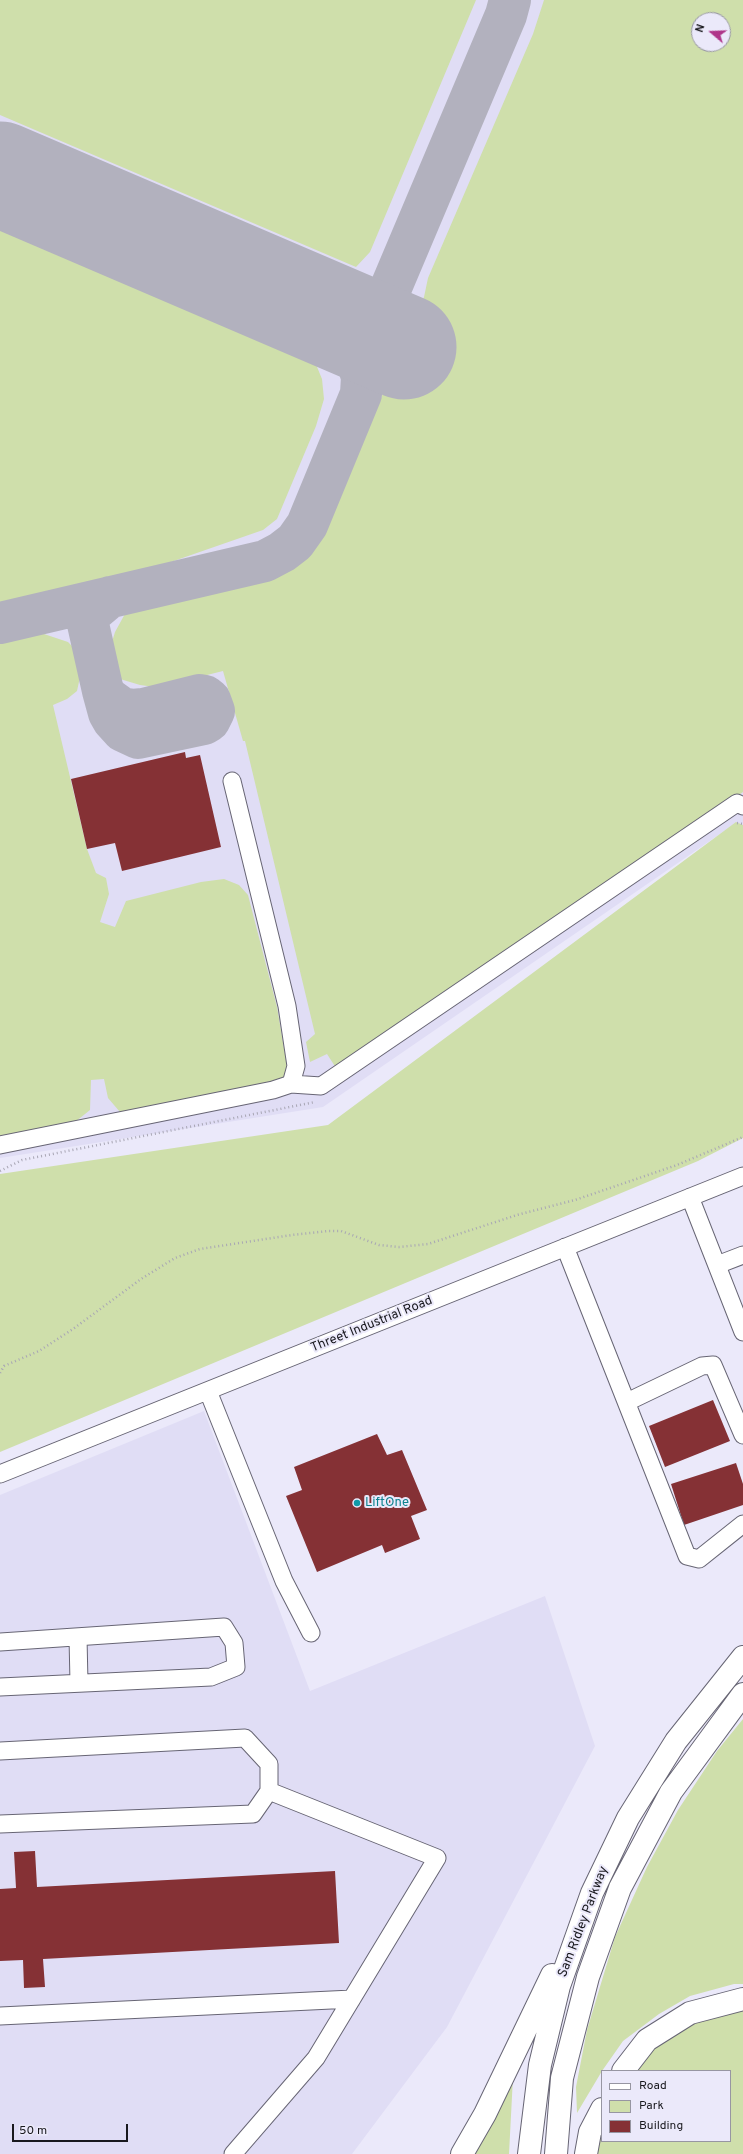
<!DOCTYPE html>
<style>
body{margin:0}
#map{position:relative;width:743px;height:2154px;overflow:hidden;background:#ebe9fa;font-family:Overpass,sans-serif}
canvas{display:block}
.legend{position:absolute;left:601px;top:2070px;width:130px;height:72px;box-sizing:border-box;background:#ebe9fa;border:1px solid #9796a2;margin:0;padding:5px 7px;list-style:none;font-size:12px;color:#19191e}
.legend li{display:flex;align-items:center;gap:8px;height:20px}
.legend b{width:20px;border:1px solid #9796a2}
.north{position:absolute;left:691px;top:12px;width:40px;height:40px;box-sizing:border-box;background:#ebe9fa;border:1px solid #9796a2;border-radius:50%;rotate:289deg;font-size:11px;font-weight:700;line-height:16px;text-align:center;color:#19191e}
.north::after{content:'';display:block;margin:auto;width:14px;height:18px;background:#af3589;clip-path:polygon(50% 0,100% 100%,50% 72%,0 100%)}
.scale{position:absolute;left:12px;top:2124px;width:116px;height:18px;box-sizing:border-box;border:2px solid #19191e;border-top:0;padding-left:5px;font-size:12px;line-height:14px;white-space:nowrap;color:#19191e;-webkit-text-stroke:3px #ebe9fa;paint-order:stroke}
</style>
<div id="map">
<canvas width="743" height="2154"></canvas>
<ul class="legend">
<li><b style="height:5px;background:#fff"></b>Road</li>
<li><b style="height:11px;background:#cfdfab"></b>Park</li>
<li><b style="height:11px;background:#853135"></b>Building</li>
</ul>
<div class="north">N</div>
<div class="scale">50 m</div>
</div>
<script>
const g = document.querySelector('canvas').getContext('2d');
g.lineJoin = 'round';
function paint(path, color) { g.fillStyle = color; g.fill(path, 'evenodd'); }
const toPath = rows => new Path2D(rows.map(r => 'M' + r).join(''));
function stroke(path, color, width, dash) { g.strokeStyle = color; g.lineWidth = width; g.lineCap = dash ? 'butt' : 'round'; g.setLineDash(dash || []); g.stroke(path); }
function label(font, color, halo, rows, align = 'center') {
  g.font = font + ' Overpass,sans-serif'; g.lineWidth = 4; g.setLineDash([]); g.textBaseline = 'middle'; g.strokeStyle = halo; g.fillStyle = color; for (const [text, x, y, turn = 0] of rows) {
    g.save(); g.translate(x, y); g.rotate((+turn || 0) * Math.PI / 180); g.textAlign = isNaN(turn) ? turn : align; if (halo) g.strokeText(text, 0, 0); g.fillText(text, 0, 0); g.restore();
  }
}
const built = toPath([
 [0,0,743,0,743,825,736,823,323,1107,0,1158],
 [699,20,723,20,723,44,699,44],
 [204,1411,310,1691,545,1596,595,1746,447,2027,352,2154,0,2154,0,1495]
]);
const green = toPath([
 [0,0,476,0,370,252,356,267,0,115],
 [544,0,743,0,743,792,338,1071,327,1054,310,1062,306,1042,315,1034,245,741,243,741,223,671,167,685,155,687,140,685,120,679,113,656,112,642,115,632,126,612,254,582,285,572,312,550,324,532,424,297,428,278,533,34],
 [699,20,723,20,723,44,699,44],
 [0,229,193,311,208,315,211,309,305,350,315,362,322,379,324,399,316,426,277,519,263,530,145,571,0,605],
 [38,632,68,642,73,647,78,661,80,677,77,691,67,699,53,705,87,849,96,873,106,878,109,894,100,922,115,927,126,901,201,882,224,879,239,885,248,895,277,1007,287,1066,284,1077,274,1083,120,1112,108,1098,104,1079,91,1080,90,1110,75,1122,0,1136,0,641],
 [736,822,743,825,743,1138,698,1161,0,1452,0,1174,328,1125],
 [743,1719,743,1984,734,1984,690,1996,659,2014,623,2041,602,2071,577,2113,576,2087,587,2030,615,1937,647,1867,678,1810,717,1751],
 [743,2005,743,2154,593,2154,602,2121,602,2141,730,2141,730,2071,631,2071,675,2028],
 [513,2077,509,2154,474,2154]
]);
const taxiway = toPath([
 [0,623,265,561,282,552,295,542,307,525,361,394,362,377,358,364,369,332,389,292,506,15,510,0],
 [103,691,109,713,113,720,123,731,138,738,204,724,209,721,214,711,210,700,205,696,199,695,143,709,132,710,122,708,108,698,103,691,88,624,91,613,110,597]
]);
const runway = toPath([
 [0,174,404,347]
]);
const building = toPath([
 [185,752,186,758,200,755,221,847,122,871,115,843,87,849,71,779],
 [713,1400,730,1441,665,1467,649,1426],
 [377,1434,387,1455,402,1450,427,1510,411,1516,420,1539,385,1553,382,1545,317,1572,286,1496,302,1490,294,1467],
 [736,1463,743,1484,743,1505,684,1525,671,1484],
 [35,1851,37,1887,335,1871,339,1943,43,1959,45,1987,24,1988,23,1960,0,1961,0,1889,16,1888,14,1852]
]);
const path = toPath([
 [737,823,743,824],
 [0,1171,22,1160,315,1102],
 [0,1373,4,1366,39,1351,73,1329,141,1279,175,1258,200,1249,292,1235,328,1231,341,1231,379,1245,399,1247,428,1244,517,1215,575,1200,677,1165,743,1137]
]);
const minor = toPath([
 [291,1084,321,1086,737,803,743,806],
 [0,1145,273,1090,291,1084,296,1066,287,1006,232,781],
 [690,1197,743,1332],
 [565,1247,687,1556,699,1559,743,1524],
 [717,1265,743,1255],
 [208,1391,284,1581,311,1633],
 [627,1402,702,1366,713,1365,743,1435],
 [0,1474,743,1176],
 [78,1637,79,1683],
 [0,1642,224,1627,234,1643,236,1667,211,1677,0,1687],
 [0,1751,245,1738,269,1764,269,1791,437,1858,316,2058,233,2154],
 [0,1824,253,1814,269,1791],
 [0,2016,352,1999]
]);
const major = toPath([
 [623,2071,647,2040,690,2013,743,1999],
 [462,2154,485,2114,552,1975],
 [529,2154,540,2065,559,1986,592,1893,628,1818,676,1741,743,1657],
 [556,2154,562,2078,588,1977,620,1888,671,1792,743,1694],
 [586,2154,590,2132,602,2109]
]);
const markers = [
 [357,1503,4,"#0f9aa8"]
];
const streetNames = [
 ["Threet Industrial Road",372,1325,-22],
 ["Sam Ridley Parkway",584,1922,-69]
];
const cultureNames = [
 ["LiftOne",365,1503]
];
paint(built, '#e0ddf5');
paint(green, '#cfdfab');
stroke(taxiway, '#b2b1be', 42);
stroke(runway, '#b2b1be', 105);
paint(building, '#853135');
stroke(minor, '#676574', 19);
stroke(major, '#676574', 24);
stroke(path, '#a8a6b4', 2.5, [1, 3]);
stroke(minor, '#fff', 17);
stroke(major, '#fff', 22);
for (const [x, y, r, color] of markers) { const dot = new Path2D(); dot.arc(x, y, r, 0, 2 * Math.PI); g.fillStyle = color; g.fill(dot); stroke(dot, '#ebe9fa', 1.5); }
label('13px', '#19191e', '#ebe9fa', streetNames);
label('13px', '#0d838f', '#ebe9fa', cultureNames, 'left');
</script>
